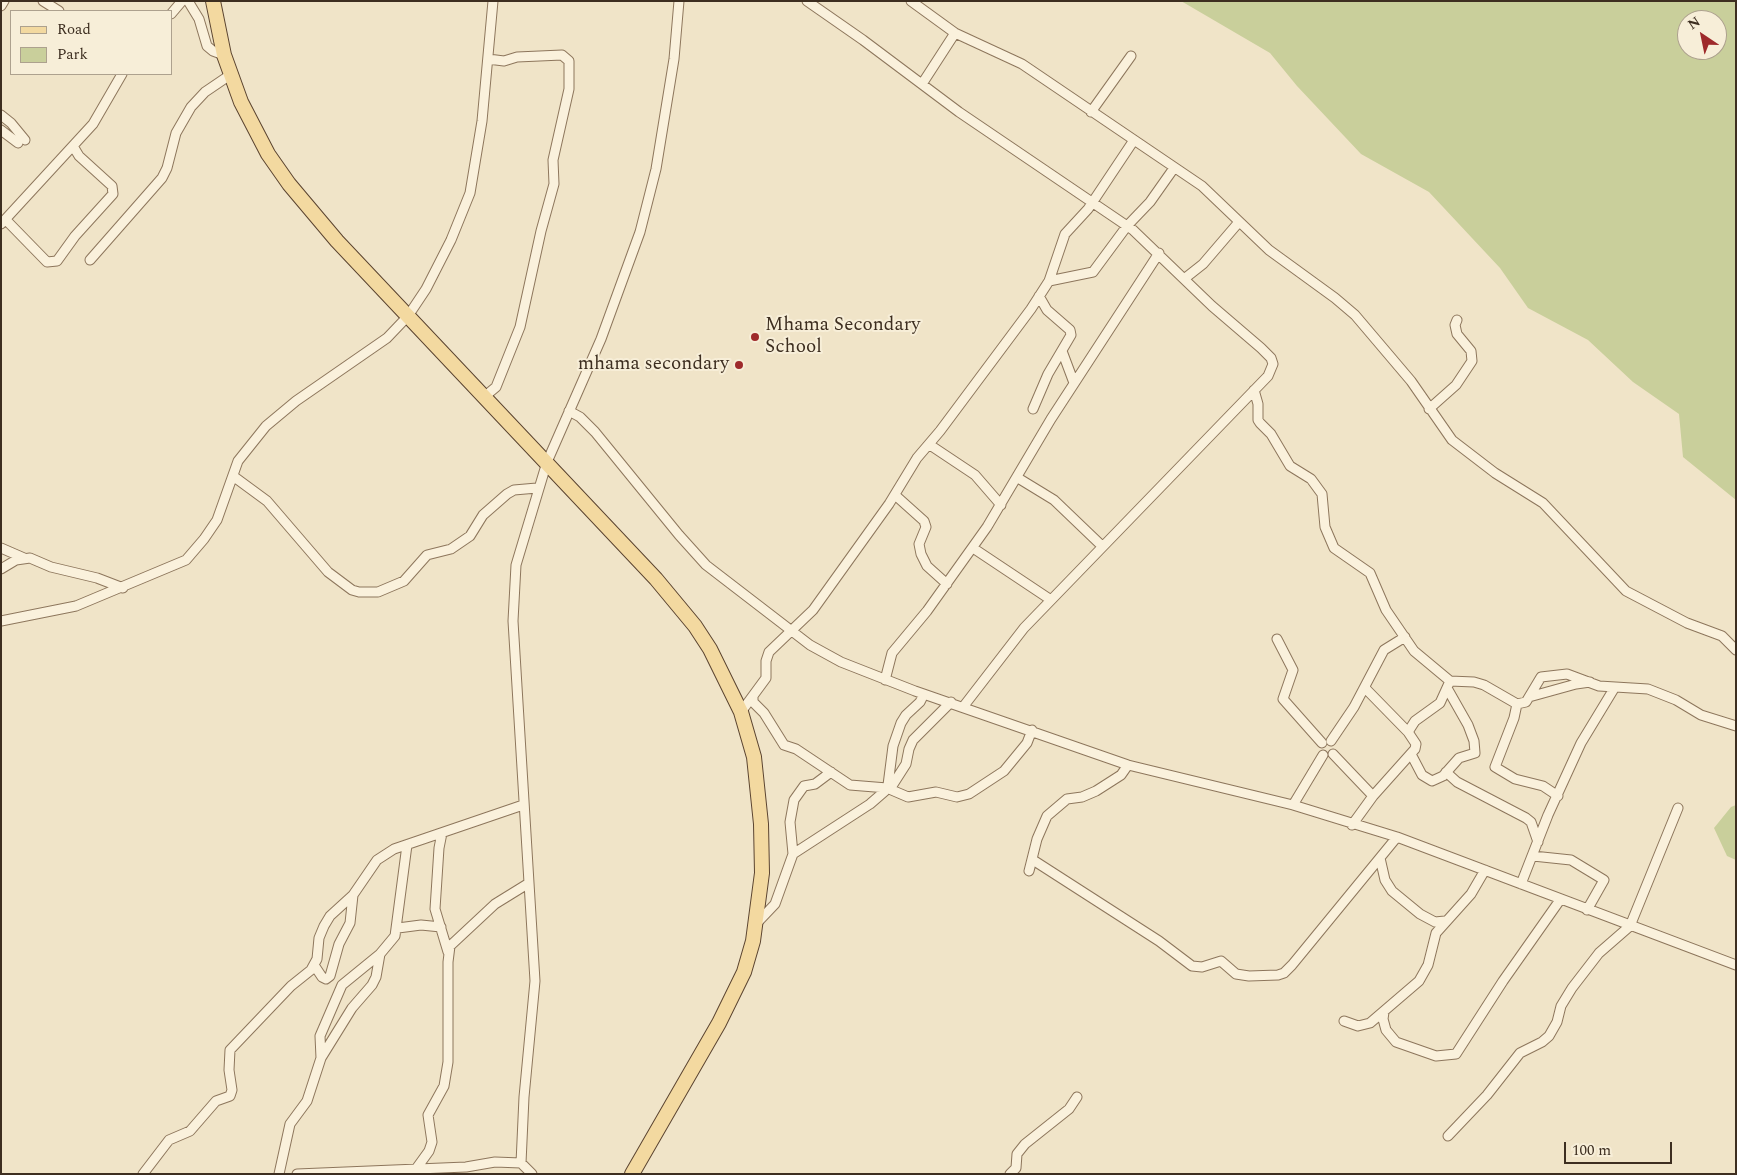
<!DOCTYPE html>
<style>
body{margin:0}
#map{position:relative;width:1737px;height:1175px;overflow:hidden;background:#f0e4c8;font-family:Spectral,serif}
canvas{display:block}
.frame{position:absolute;inset:0;border:2px solid #3d2e20;pointer-events:none}
.legend{position:absolute;left:10px;top:10px;width:162px;height:65px;box-sizing:border-box;background:#f7eed8;border:1px solid #ada18e;margin:0;padding:6px 9px;list-style:none;font-size:15px;color:#3d2e20}
.legend li{display:flex;align-items:center;gap:10px;height:25px}
.legend b{width:25px;border:1px solid #ada18e}
.north{position:absolute;left:1677px;top:10px;width:50px;height:50px;box-sizing:border-box;background:#f7eed8;border:1px solid #ada18e;border-radius:50%;rotate:326deg;font-size:14px;font-weight:700;line-height:20px;text-align:center;color:#3d2e20}
.north::after{content:'';display:block;margin:auto;width:18px;height:22px;background:#9e2a2b;clip-path:polygon(50% 0,100% 100%,50% 72%,0 100%)}
.scale{position:absolute;left:1564px;top:1142px;width:108px;height:22px;box-sizing:border-box;border:2px solid #3d2e20;border-top:0;padding-left:6px;font-size:15px;line-height:18px;white-space:nowrap;color:#3d2e20;-webkit-text-stroke:4px #f7eed8;paint-order:stroke}
</style>
<div id="map">
<canvas width="1737" height="1175"></canvas>
<div class="frame"></div>
<ul class="legend">
<li><b style="height:6px;background:#f3d9a0"></b>Road</li>
<li><b style="height:14px;background:#c9cf9b"></b>Park</li>
</ul>
<div class="north">N</div>
<div class="scale">100 m</div>
</div>
<script>
const g = document.querySelector('canvas').getContext('2d');
g.lineJoin = 'round';
function paint(path, color) { g.fillStyle = color; g.fill(path, 'evenodd'); }
const toPath = rows => new Path2D(rows.map(r => 'M' + r).join(''));
function stroke(path, color, width, dash) { g.strokeStyle = color; g.lineWidth = width; g.lineCap = dash ? 'butt' : 'round'; g.setLineDash(dash || []); g.stroke(path); }
function label(font, color, halo, rows, align = 'center') {
  g.font = font + ' Spectral,serif'; g.lineWidth = 4; g.setLineDash([]); g.textBaseline = 'middle'; g.strokeStyle = halo; g.fillStyle = color; for (const [text, x, y, turn = 0] of rows) {
    g.save(); g.translate(x, y); g.rotate((+turn || 0) * Math.PI / 180); g.textAlign = isNaN(turn) ? turn : align; if (halo) g.strokeText(text, 0, 0); g.fillText(text, 0, 0); g.restore();
  }
}
const green = toPath([
 [1181,1,1736,1,1736,500,1683,457,1679,414,1633,382,1588,340,1528,308,1500,268,1429,192,1361,154,1297,86,1270,53],
 [1687,20,1717,20,1717,50,1687,50],
 [1736,805,1736,860,1727,856,1714,828,1731,807]
]);
const street = toPath([
 [43,1,59,11],
 [188,1,199,19,207,46,213,51,224,55],
 [807,1,863,40,959,112,1133,230,1212,306,1261,348,1271,358,1273,364,1268,376,1024,628,963,707],
 [911,1,955,33,1022,64,1202,186,1269,250,1335,298,1355,315,1411,381,1452,440,1495,473,1543,503,1626,591,1687,623,1722,636,1736,650],
 [1,6,4,1],
 [171,14,182,1],
 [922,84,955,33],
 [1091,112,1131,56],
 [1,115,11,123,25,140],
 [1,130,18,143],
 [6,220,47,262,57,261,75,236,113,194,112,186,79,156,73,146],
 [1,224,93,124,122,74],
 [90,260,162,178,167,168,176,133,191,107,205,92,230,75],
 [1184,279,1203,264,1239,222],
 [1049,281,1093,272,1127,226,1150,202,1174,168],
 [1062,351,1074,383],
 [1254,390,1258,404,1258,420,1260,423,1271,434,1290,466,1311,479,1322,494,1325,527,1334,548,1370,573,1386,610,1414,651,1450,681],
 [484,397,496,387,520,327,541,231,554,184,553,160,569,89,569,61,562,55,517,57,504,61,488,59],
 [1033,409,1048,374,1071,335,1070,330,1047,310,1039,296],
 [1429,409,1456,385,1472,361,1471,351,1457,334,1455,325,1457,320],
 [569,411,580,417,595,432,679,535,706,565,810,645,841,662,915,691,1128,765,1293,805,1397,837,1736,965],
 [930,445,975,475,1001,505],
 [233,476,267,501,328,572,352,590,359,592,378,592,404,581,427,555,451,549,470,536,483,515,507,494,514,490,537,488],
 [1018,478,1054,500,1102,546],
 [895,495,924,521,926,527,919,544,921,554,927,566,947,584],
 [1,548,24,558],
 [973,548,1051,600],
 [1,569,16,560,30,558,51,567,97,578,123,588],
 [1,621,76,606,186,560,204,539,217,520,238,461,266,426,296,401,387,338,408,316,426,289,451,240,470,193,482,121,493,1],
 [1277,639,1293,670,1283,699,1322,743],
 [885,680,892,653,927,611,987,527,1051,419,1159,253],
 [1365,688,1408,732],
 [753,696,753,702,764,713,784,745,796,749,850,785,887,788,908,797,936,792,957,797,969,794,1004,771,1027,743,1032,730],
 [1529,697,1576,684,1590,682],
 [1517,704,1514,718,1495,767,1515,779,1543,786,1558,796],
 [741,712,766,678,766,661,769,652,813,610,889,504,917,458,940,431,1031,309,1049,281,1065,234,1088,209,1134,140],
 [1331,741,1354,707,1384,650,1405,637],
 [1333,754,1373,796],
 [1411,754,1422,775,1432,781,1443,776,1459,758,1475,753,1474,741,1468,725,1447,688],
 [1446,772,1457,782,1526,818,1531,822,1538,842],
 [890,789,906,764,909,749,913,740,951,702],
 [1293,805,1323,755],
 [1352,825,1373,796,1415,749,1416,744,1408,732,1415,721,1440,703,1450,681,1474,682,1484,685,1517,704,1526,702,1541,677,1567,674,1599,686,1648,689,1676,700,1701,715,1736,726],
 [442,833,439,848,435,909,448,952],
 [793,854,790,822,794,800,804,786,815,784,831,772],
 [1533,856,1571,860,1604,880,1587,910],
 [1380,858,1385,880,1392,891,1420,914,1435,922,1445,921],
 [1033,860,1159,941,1192,966,1202,967,1221,961,1236,974,1249,976,1278,975,1284,973,1292,965,1397,837],
 [1029,871,1037,839,1047,816,1067,799,1082,797,1096,791,1121,775,1128,765],
 [1521,884,1548,815,1581,743,1615,687],
 [756,924,775,904,793,854,870,804,885,791,888,785,893,746,901,723,906,715,920,702,924,694],
 [398,928,421,925,441,927],
 [314,965,322,977,326,979,330,976,339,944,350,923,353,895],
 [1384,1012,1383,1019,1386,1030,1396,1042,1436,1056,1456,1054,1503,981,1560,900],
 [1344,1021,1358,1026,1370,1023,1419,981,1428,965,1436,933,1471,894,1485,870],
 [321,1058,320,1036,342,985,380,954],
 [1448,1136,1487,1095,1520,1053,1542,1042,1549,1036,1557,1022,1561,1006,1572,988,1599,953,1630,926,1678,808],
 [521,1163,524,1097,535,981,513,621,516,565,547,462,601,339,640,232,656,169,674,59,679,1],
 [416,1169,429,1151,432,1142,428,1115,444,1086,448,1062,448,962,450,946,495,904,529,883],
 [143,1174,169,1140,190,1131,216,1101,230,1096,232,1090,229,1070,230,1050,291,986,311,970,317,959,319,938,324,926,330,916,353,895,377,860,394,849,523,805],
 [279,1174,290,1124,307,1101,321,1058,352,1008,372,985,376,977,380,954,395,936,407,845],
 [297,1174,466,1167,495,1162,521,1163,532,1174],
 [1010,1174,1016,1168,1017,1154,1025,1144,1069,1109,1077,1097]
]);
const primary = toPath([
 [213,1,224,55,241,102,268,154,289,184,337,241,656,579,695,626,710,649,741,712,754,757,761,824,762,873,753,941,744,972,719,1023,632,1174]
]);
const markers = [
 [755,337,5,"#9e2a2b"],
 [739,365,5,"#9e2a2b"]
];
const poiNames = [
 ["Mhama Secondary",765,326],
 ["School",765,348],
 ["mhama secondary",729,365,"right"]
];
paint(green, '#c9cf9b');
stroke(street, '#8d765c', 11);
stroke(primary, '#5b4430', 16);
stroke(street, '#faf1dc', 9);
stroke(primary, '#f3d9a0', 14);
for (const [x, y, r, color] of markers) { const dot = new Path2D(); dot.arc(x, y, r, 0, 2 * Math.PI); g.fillStyle = color; g.fill(dot); stroke(dot, '#f7eed8', 2); }
label('19px', '#3d2e20', '#f7eed8', poiNames, 'left');
</script>
